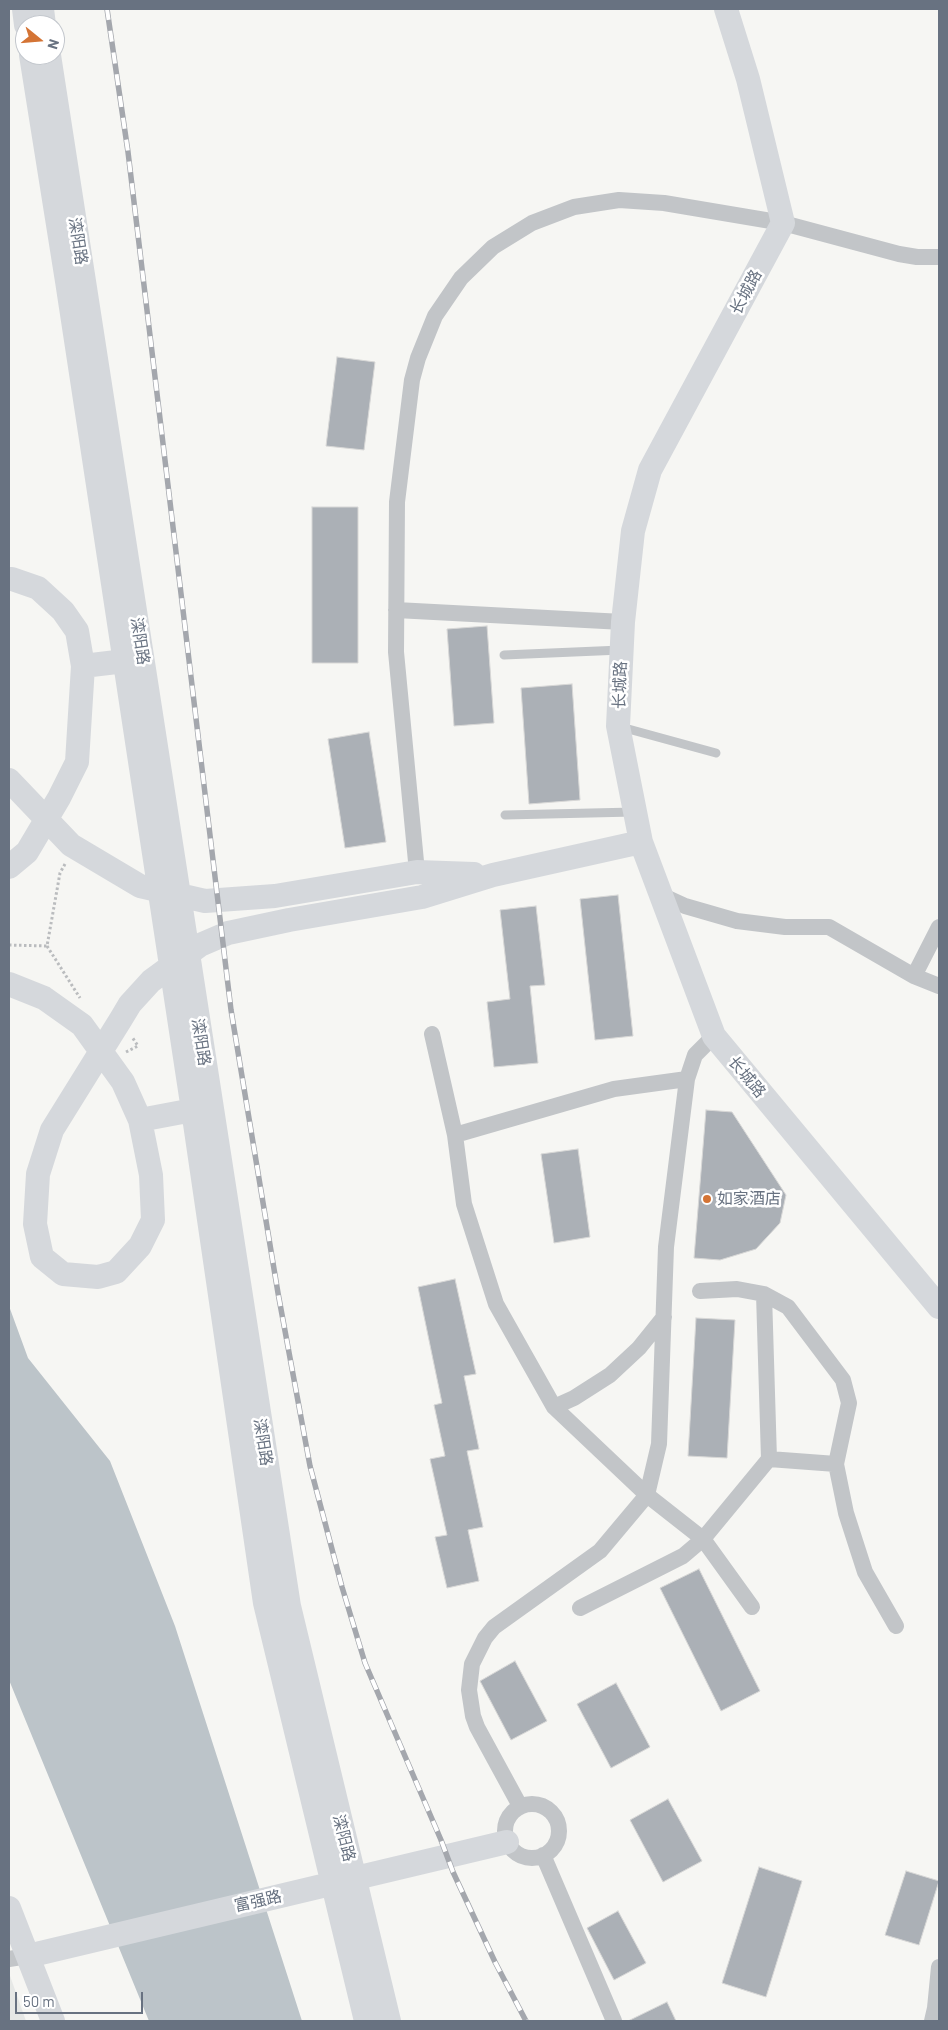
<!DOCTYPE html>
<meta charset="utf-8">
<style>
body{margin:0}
#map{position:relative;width:948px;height:2030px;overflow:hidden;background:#f6f6f3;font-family:Barlow,sans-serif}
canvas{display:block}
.frame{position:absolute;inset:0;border:10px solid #687281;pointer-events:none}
.north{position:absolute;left:15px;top:15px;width:50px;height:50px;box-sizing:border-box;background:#fff;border:1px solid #c3c7cd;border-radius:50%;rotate:107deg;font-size:14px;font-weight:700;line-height:20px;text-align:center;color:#687281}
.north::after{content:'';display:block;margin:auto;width:18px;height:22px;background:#d47435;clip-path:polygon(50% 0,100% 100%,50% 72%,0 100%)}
.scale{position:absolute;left:15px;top:1992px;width:128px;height:22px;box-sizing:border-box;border:2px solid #687281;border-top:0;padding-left:6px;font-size:15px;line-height:18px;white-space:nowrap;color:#687281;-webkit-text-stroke:4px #fff;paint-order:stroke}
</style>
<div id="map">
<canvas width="948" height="2030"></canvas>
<div class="frame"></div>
<div class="north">N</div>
<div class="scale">50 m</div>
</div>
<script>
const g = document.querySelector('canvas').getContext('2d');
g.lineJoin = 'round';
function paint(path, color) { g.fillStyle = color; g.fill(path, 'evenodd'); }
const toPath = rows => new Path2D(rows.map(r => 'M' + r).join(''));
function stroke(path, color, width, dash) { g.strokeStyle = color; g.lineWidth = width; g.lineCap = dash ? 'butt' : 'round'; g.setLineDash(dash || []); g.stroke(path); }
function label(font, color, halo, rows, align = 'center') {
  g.font = font + ' Barlow,"Noto Sans SC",sans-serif'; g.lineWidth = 5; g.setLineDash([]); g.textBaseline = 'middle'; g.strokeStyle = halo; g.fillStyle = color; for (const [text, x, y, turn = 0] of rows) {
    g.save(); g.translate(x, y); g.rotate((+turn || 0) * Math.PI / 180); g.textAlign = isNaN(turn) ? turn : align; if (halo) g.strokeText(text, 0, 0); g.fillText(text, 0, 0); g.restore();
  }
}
const built = toPath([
 [9,1973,26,2021,9,2021]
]);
const water = toPath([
 [9,1306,28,1358,110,1461,175,1626,302,2021,149,2021,9,1680]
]);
const building = toPath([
 [337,357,375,362,364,450,326,446,337,357],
 [312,507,358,507,358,663,312,663,312,507],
 [487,626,494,723,454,726,447,629,487,626],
 [572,684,580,800,529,804,521,688,572,684],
 [369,732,386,842,345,848,328,739,369,732],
 [618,895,633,1036,595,1040,580,899,618,895],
 [536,906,545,985,530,986,538,1063,494,1067,487,1002,510,999,500,910,536,906],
 [706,1110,732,1112,786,1195,780,1223,756,1249,720,1260,694,1258,706,1110],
 [578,1149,590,1237,554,1243,541,1154,578,1149],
 [455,1279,476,1374,464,1376,479,1449,467,1451,483,1527,468,1530,479,1581,447,1588,435,1537,447,1535,430,1459,445,1456,434,1405,442,1403,418,1287,455,1279],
 [696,1318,735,1320,727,1458,688,1456,696,1318],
 [699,1569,760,1691,721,1711,660,1588,699,1569],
 [515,1661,547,1721,511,1740,480,1681,515,1661],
 [616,1683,650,1747,611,1768,577,1704,616,1683],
 [668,1799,702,1861,663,1882,630,1820,668,1799],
 [759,1867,802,1881,766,1997,722,1983,759,1867],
 [906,1871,939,1881,919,1945,885,1935,906,1871],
 [618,1911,646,1963,614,1980,587,1928,618,1911],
 [667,2002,676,2021,628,2021,667,2002]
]);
const path = toPath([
 [9,945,47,946,60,873,65,864],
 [47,946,80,998],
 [126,1052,138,1046,132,1037]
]);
const lane = toPath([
 [504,655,621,650],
 [621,727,716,753],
 [505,815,634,812]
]);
const street = toPath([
 [396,610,623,622],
 [417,872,396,652,397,502,412,380,418,358,435,316,461,278,493,247,532,223,574,207,619,200,664,203,783,223,899,254,917,257,939,257],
 [661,895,685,906,737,921,785,927,829,927,914,976,939,986],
 [914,976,939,927],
 [432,1034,455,1135,464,1204,496,1304,554,1407,647,1495,703,1539,752,1607],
 [455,1135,614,1089,687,1079],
 [700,1291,737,1289,764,1294,788,1307,843,1380,849,1403,836,1464],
 [554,1407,574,1398,610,1375,639,1348,664,1317],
 [769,1459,836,1464,846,1513,865,1572,896,1626],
 [580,1608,683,1556,703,1539,769,1459,764,1294],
 '505 1831a27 27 0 1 1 54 0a27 27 0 1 1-54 0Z',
 [520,1806,477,1727,473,1716,469,1690,472,1664,485,1638,494,1627,600,1551,647,1495,659,1444,666,1247,687,1079,695,1055,714,1036],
 [543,1855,614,2021],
 [9,1959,28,1956],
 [932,2021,935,2008,939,1967]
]);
const secondary = toPath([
 [24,9,26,25],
 [42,9,44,25],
 [726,9,748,79,783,223,650,470,633,531,623,622,618,726,641,842,714,1036,939,1307],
 [31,55,67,281,193,1110,265,1603,366,2021],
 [49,55,289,1606,389,2021],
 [9,579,12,579,38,588,63,611,77,631,83,666,77,762,59,798,27,852,9,867],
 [83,666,125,661],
 [9,780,71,845,140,886,205,901,275,896,417,872,474,874],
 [9,984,44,998,82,1025,123,1082,140,1120,151,1175,153,1220,140,1246,116,1272,98,1277,63,1274,42,1257,35,1224,38,1174,52,1130,121,1019,130,1004,151,981,200,945,228,933,289,920,422,897,493,875,641,842],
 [140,1120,193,1110],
 [9,1908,53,2021],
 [28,1956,507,1842]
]);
const rail = toPath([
 [107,9,128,152,231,1010,278,1293,310,1466,342,1587,365,1663,441,1840,453,1872,495,1962,526,2021]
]);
const markers = [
 [707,1199,5,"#d47435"]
];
const streetNames = [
 ["滦阳路",78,241,81],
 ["长城路",746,292,-62],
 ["滦阳路",140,641,81],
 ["长城路",620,685,-88],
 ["滦阳路",201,1042,81],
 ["长城路",747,1077,50],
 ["滦阳路",263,1442,81],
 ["滦阳路",344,1838,76],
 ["富强路",258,1901,-13]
];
const poiNames = [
 ["如家酒店",717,1199]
];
paint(built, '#e6e8e6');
paint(water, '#bcc4c9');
paint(building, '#abb0b6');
stroke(building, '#d7d7d6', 1);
stroke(path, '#babcbe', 3, [2.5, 2.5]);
stroke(lane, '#c2c5c8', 9);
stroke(street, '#c2c5c8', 16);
stroke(secondary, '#d5d8dc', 24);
stroke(rail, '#a4a7ad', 5.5);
stroke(rail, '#fff', 4, [11]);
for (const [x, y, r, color] of markers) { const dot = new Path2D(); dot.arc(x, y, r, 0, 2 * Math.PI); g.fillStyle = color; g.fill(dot); stroke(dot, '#fff', 2); }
label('16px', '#687281', '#fff', streetNames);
label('16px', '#687281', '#fff', poiNames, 'left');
</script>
